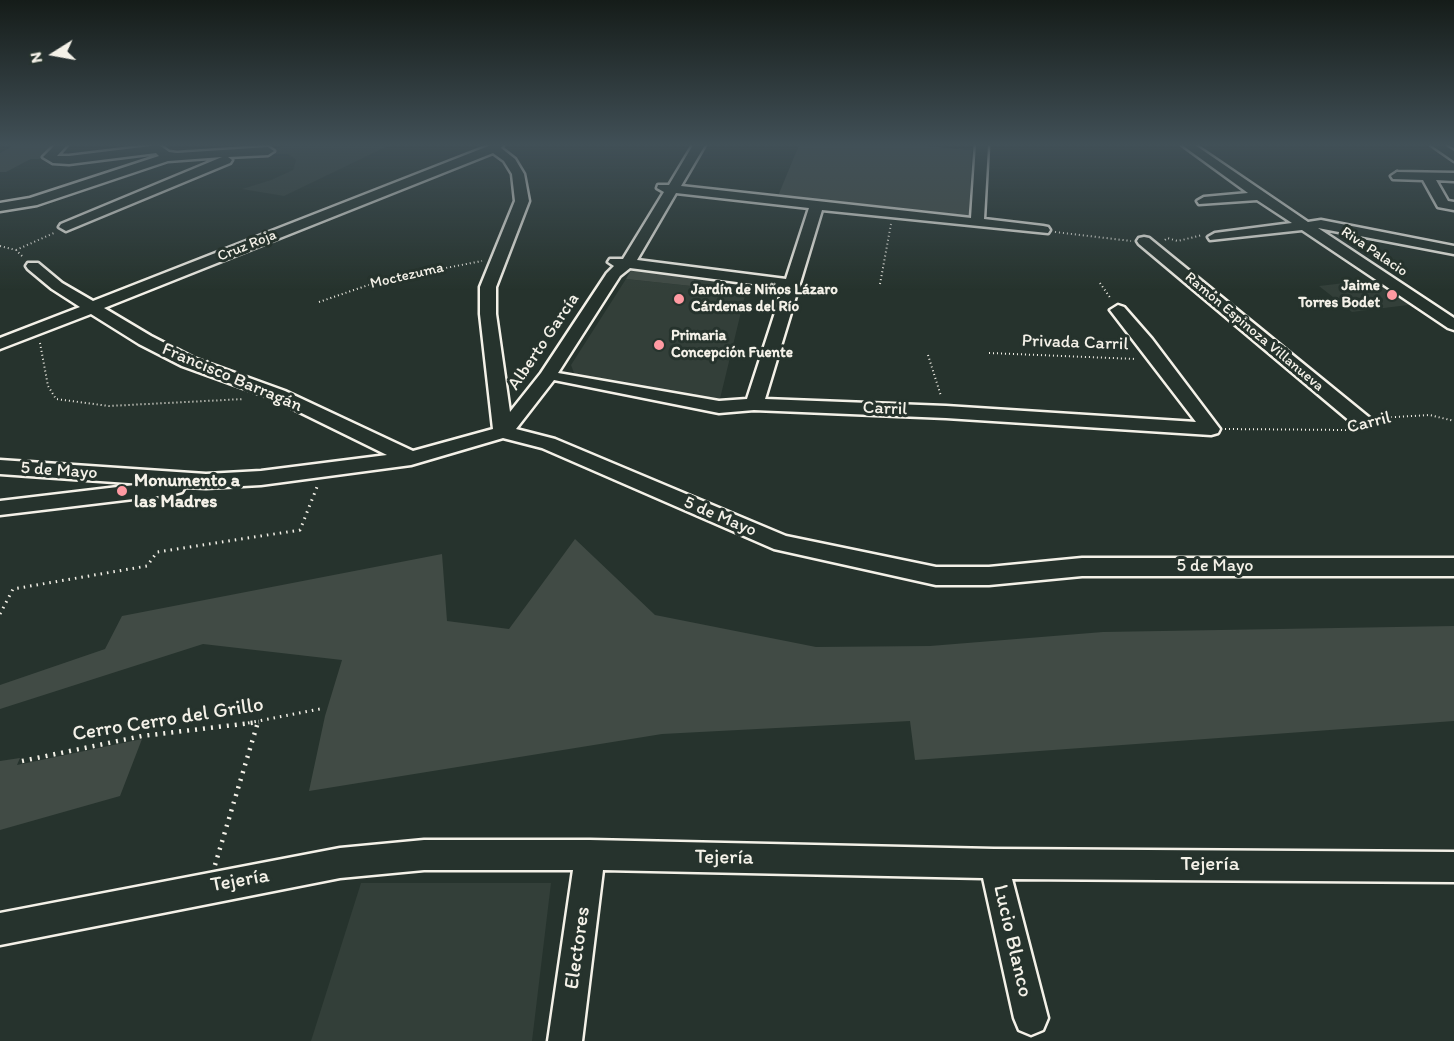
<!DOCTYPE html>
<meta charset="utf-8">
<style>
body{margin:0}
#map{position:relative;width:1454px;height:1041px;overflow:hidden;background:#26332d;font-family:Itim,sans-serif}
canvas{display:block}
.north{position:absolute;left:24px;top:24px;width:60px;height:60px;-webkit-text-stroke:4px #26332d;paint-order:stroke;rotate:259deg;font-size:16px;font-weight:700;line-height:24px;text-align:center;color:#f4f1e8}
.north::after{content:'';display:block;margin:auto;width:21px;height:27px;background:#f4f1e8;clip-path:polygon(50% 0,100% 100%,50% 72%,0 100%)}
</style>
<div id="map">
<canvas width="1454" height="1041"></canvas>
<div class="north">N</div>
</div>
<script>
const g = document.querySelector('canvas').getContext('2d');
g.lineJoin = 'round';
function paint(path, color) { g.fillStyle = color; g.fill(path, 'evenodd'); }
const toPath = rows => new Path2D(rows.map(r => 'M' + r).join(''));
function stroke(path, color, width, dash) { g.strokeStyle = color; g.lineWidth = width; g.lineCap = dash ? 'butt' : 'round'; g.setLineDash(dash || []); g.stroke(path); }
function label(font, color, halo, rows, align = 'center') {
  g.font = font + ' Itim,sans-serif'; g.lineWidth = 6; g.setLineDash([]); g.textBaseline = 'middle'; g.strokeStyle = halo; g.fillStyle = color; for (const [text, x, y, turn = 0] of rows) {
    g.save(); g.translate(x, y); g.rotate((+turn || 0) * Math.PI / 180); g.textAlign = isNaN(turn) ? turn : align; if (halo) g.strokeText(text, 0, 0); g.fillText(text, 0, 0); g.restore();
  }
}
const built = toPath([
 [292,145,390,145,284,196,242,189,271,180,293,170,296,160,288,154,269,154,271,149],
 [697,275,748,283,719,403,585,380,574,373,571,365,626,279,691,286],
 [1379,279,1416,304,1352,312,1319,286],
 [361,883,551,883,532,1041,311,1041]
]);
const green = toPath([
 [14,145,60,145,39,159,31,159,6,172,0,172,0,153],
 [799,145,915,145,972,150,969,216,778,196],
 [632,268,697,275,691,286,626,279],
 [575,539,655,615,816,647,930,646,1103,632,1454,626,1454,721,915,760,910,721,662,734,309,791,325,716,342,660,203,644,0,709,0,685,105,649,122,616,442,554,447,621,509,629],
 [142,739,120,796,0,830,0,761,20,758,17,765]
]);
const pathFar2 = toPath([
 [1055,232,1131,241],
 [1165,240,1167,238,1178,241,1202,235],
 [0,246,16,250,23,257],
 [16,250,54,233],
 [1100,283,1111,299],
 [880,284,891,224],
 [319,302,383,280,482,261],
 [40,343,48,386,56,399,109,406,244,399],
 [989,353,1136,359],
 [928,355,941,396],
 [1379,418,1430,415,1454,421],
 [1225,429,1347,430]
]);
const pathFar1 = toPath([
 [0,614,13,589,147,566,157,552,300,530,317,487],
 [248,723,320,709]
]);
const path = toPath([
 [22,761,142,736,259,722],
 [215,865,258,722]
]);
const minor = toPath([
 [55,145,67,145,57,156,69,156,159,145,169,152,177,153,268,147,274,151,268,155,228,157,232,160,230,163,66,231,59,227,61,224,222,157,168,161,37,205,0,211,0,203,30,198,159,156,156,153,69,164,53,163,43,157,55,145],
 [491,145,503,145,501,148,515,159,524,174,529,201,496,287,496,314,510,412,541,373,607,273,614,266,608,262,610,259,623,259,664,192,657,188,658,185,669,185,693,145,705,145,681,186,971,218,976,145,988,145,984,219,1043,226,1048,227,1050,230,1048,233,822,210,765,399,946,406,1196,422,1110,310,1118,305,1124,307,1152,339,1220,429,1218,433,1211,435,946,418,754,410,719,413,554,380,516,429,555,439,786,536,936,567,989,567,1082,558,1454,558,1454,576,1082,576,989,585,936,585,774,549,542,448,503,438,411,465,261,485,206,488,185,487,182,492,175,494,0,515,0,501,143,484,0,474,0,460,206,474,261,471,387,455,273,399,182,366,139,344,91,314,0,349,0,338,80,307,52,289,28,269,26,266,28,263,38,263,62,283,93,301,491,145],
 [493,153,504,161,512,174,515,201,480,287,480,314,493,429,413,451,285,391,194,358,151,336,104,308,493,153],
 [676,193,809,208,786,279,637,260,676,193],
 [630,268,783,288,747,399,719,401,558,373,620,276,630,268],
 [1182,145,1195,145,1308,222,1321,220,1454,246,1454,254,1318,228,1454,318,1454,330,1448,328,1302,230,1210,240,1208,237,1215,233,1292,223,1257,200,1199,204,1197,201,1204,197,1248,193,1182,145],
 [1431,145,1444,145,1454,151,1454,161,1431,145],
 [1397,172,1454,173,1454,181,1436,180,1448,201,1454,202,1454,210,1438,207,1423,180,1393,179,1391,176,1397,172],
 [1144,237,1149,238,1371,419,1373,423,1371,427,1357,427,1139,244,1137,241,1139,238,1144,237],
 [424,840,590,840,994,849,1454,852,1454,882,1012,879,1048,1018,1043,1030,1031,1035,1019,1030,1014,1018,983,878,603,870,582,1041,548,1041,573,870,424,870,340,878,0,945,0,913,340,848,424,840]
]);
const markers = [
 [1392,295,6,"#ff9aa2"],
 [679,299,6,"#ff9aa2"],
 [659,345,6,"#ff9aa2"],
 [122,491,6,"#ff9aa2"]
];
const farStreetnames = [
 ["Cruz Roja",247,246,-22],
 ["Riva Palacio",1374,252,34],
 ["Moctezuma",407,276,-13],
 ["Ramón Espinoza Villanueva",1254,332,40]
];
const farPoinames = [
 ["Jaime",1380,286,"right"],
 ["Torres Bodet",1380,303,"right"],
 ["Jardín de Niños Lázaro",691,290],
 ["Cárdenas del Río",691,307],
 ["Primaria",671,336],
 ["Concepción Fuente",671,353]
];
const streetNames = [
 ["Alberto García",544,342,-56],
 ["Privada Carril",1075,343,2],
 ["Francisco Barragán",232,378,23],
 ["Carril",885,409,2],
 ["Carril",1369,423,-14],
 ["5 de Mayo",59,471,4],
 ["5 de Mayo",720,517,23],
 ["5 de Mayo",1215,566]
];
const poiNames = [
 ["Monumento a",134,481],
 ["las Madres",134,502]
];
const nearStreetnames = [
 ["Cerro Cerro del Grillo",168,720,-9],
 ["Tejería",724,858,1],
 ["Tejería",1210,865],
 ["Tejería",240,881,-10],
 ["Lucio Blanco",1012,941,77],
 ["Electores",578,948,-82]
];
paint(built, '#333f39');
paint(green, '#414b45');
stroke(minor, '#f4f1e8', 5);
stroke(pathFar2, '#f4f1e8', 2, [1, 3]);
stroke(pathFar1, '#f4f1e8', 3, [1.5, 5]);
stroke(path, '#f4f1e8', 4.5, [2, 6]);
paint(minor, '#26332d');
const sky = g.createLinearGradient(0, 0, 0, 290);
sky.addColorStop(0, '#151c19');
sky.addColorStop(0.5, '#415057');
sky.addColorStop(1, '#41505700');
g.fillStyle = sky;
g.fillRect(0, 0, 1454, 290);
for (const [x, y, r, color] of markers) { const dot = new Path2D(); dot.arc(x, y, r, 0, 2 * Math.PI); g.fillStyle = color; g.fill(dot); stroke(dot, '#26332d', 2); }
label('15px', '#f4f1e8', '#26332d', farStreetnames);
label('bold 15px', '#f4f1e8', '#26332d', farPoinames, 'left');
label('18px', '#f4f1e8', '#26332d', streetNames);
label('bold 18px', '#f4f1e8', '#26332d', poiNames, 'left');
label('21px', '#f4f1e8', '#26332d', nearStreetnames);
</script>
